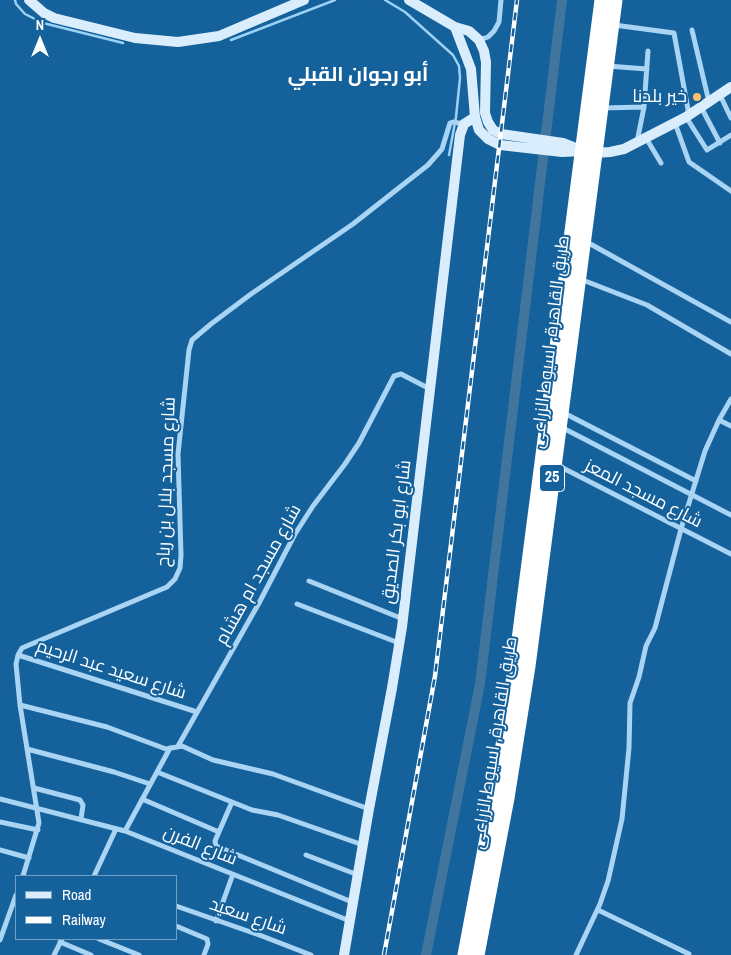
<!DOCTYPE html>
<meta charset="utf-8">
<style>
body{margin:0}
#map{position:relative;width:731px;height:955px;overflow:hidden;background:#14619b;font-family:"Archivo Narrow",sans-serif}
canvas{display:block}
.legend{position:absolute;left:15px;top:875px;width:162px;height:65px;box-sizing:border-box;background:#14619b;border:1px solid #72a0c3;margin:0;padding:6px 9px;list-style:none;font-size:15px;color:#fff}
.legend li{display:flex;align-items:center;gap:10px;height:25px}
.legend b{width:25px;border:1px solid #72a0c3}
.north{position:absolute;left:15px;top:15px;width:50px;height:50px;-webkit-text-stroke:4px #14619b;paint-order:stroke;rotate:0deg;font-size:14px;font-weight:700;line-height:20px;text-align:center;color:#fff}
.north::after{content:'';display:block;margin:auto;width:18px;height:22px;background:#fff;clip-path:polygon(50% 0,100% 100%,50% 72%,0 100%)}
</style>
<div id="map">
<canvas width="731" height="955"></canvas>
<ul class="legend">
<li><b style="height:6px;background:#d9edfd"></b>Road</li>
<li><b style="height:6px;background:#fff"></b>Railway</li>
</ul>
<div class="north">N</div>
</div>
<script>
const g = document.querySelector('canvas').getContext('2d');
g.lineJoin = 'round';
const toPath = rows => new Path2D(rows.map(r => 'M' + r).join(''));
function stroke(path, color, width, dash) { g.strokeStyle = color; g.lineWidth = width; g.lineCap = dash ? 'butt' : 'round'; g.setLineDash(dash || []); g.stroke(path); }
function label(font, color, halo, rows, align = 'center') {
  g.font = font + ' "Archivo Narrow",Cairo,sans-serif'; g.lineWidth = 4; g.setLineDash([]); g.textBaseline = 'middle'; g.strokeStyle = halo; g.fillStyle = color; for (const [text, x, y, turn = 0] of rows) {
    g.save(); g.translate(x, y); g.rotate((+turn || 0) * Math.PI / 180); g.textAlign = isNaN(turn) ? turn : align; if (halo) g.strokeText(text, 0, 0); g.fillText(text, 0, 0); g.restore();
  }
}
const stream = toPath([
 [15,0,16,4,25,14,43,23,123,43],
 [385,0,405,12,453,55,459,66,460,78,456,117,449,155],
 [231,40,335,0]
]);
const canal = toPath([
 [426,955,480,684,562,0]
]);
const street = toPath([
 [614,25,674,33,689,115],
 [692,30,709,102],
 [479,40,488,37,494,31,499,22,501,0],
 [607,66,647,69],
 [720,95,731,118],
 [701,107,720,143],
 [602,108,644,107],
 [686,117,707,150,731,135],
 [675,123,689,162,731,191],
 [646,138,661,163],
 [637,142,644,107,648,51],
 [585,241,731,322],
 [580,279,647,305,731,354],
 [564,413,696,481],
 [719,420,731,426],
 [561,427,731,515],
 [557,465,731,554],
 [309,581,403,619],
 [297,604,399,643],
 [18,655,197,712],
 [20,705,107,727,166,749,182,746,213,760,273,774,369,809],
 [178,746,259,603,295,534,313,506,345,464,359,443,394,376,401,374,430,389],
 [27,749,114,772,150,784],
 [157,772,252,810,278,815,363,845],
 [34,788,80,800,83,805,81,819],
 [0,799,125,831,350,921],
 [142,799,219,832],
 [232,802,215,841,216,846,352,902],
 [0,822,38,830],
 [125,831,170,748],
 [0,850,29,858],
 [306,855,358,875],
 [23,876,39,823,20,705,16,664,18,655,22,648,167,587,175,579,180,568,181,555,178,454,189,350,192,340,211,324,251,294,353,224,428,165,442,149,450,123,453,122,464,124],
 [94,876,116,829],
 [176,906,262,936,311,955],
 [598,910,689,954],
 [216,921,233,874],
 [176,926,207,939,208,944,204,955],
 [99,939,139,955],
 [0,940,16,895],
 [60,942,91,955],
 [54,955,62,939],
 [576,955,600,904,608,881,622,819,629,748,630,703,639,677,646,646,655,628,681,529,705,451,719,420,731,399]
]);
const secondary = toPath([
 [29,0,44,13,54,18,135,38,178,42,219,36,304,0],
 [409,0,455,27,469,31,479,40,484,51,486,62,485,113,488,122,493,130,501,134,563,143,583,151,595,153,610,152,624,149,686,117,731,87],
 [455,27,471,69,475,117,479,130,488,139,500,145,562,152,583,151],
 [344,955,369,809,392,688,402,627,460,135,464,124,475,117]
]);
const highway = toPath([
 [465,955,495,796,516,663,602,0],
 [477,955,507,798,528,666,615,0]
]);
const rail = toPath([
 [384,955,435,676,517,0]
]);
const markers = [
 [697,97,5,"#ffc06b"]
];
const shields = [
 [552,478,25]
];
const shieldNames = [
 ["25",552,478]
];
const poiNames = [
 ["خير بلدنا",687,97]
];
const streetNames = [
 ["طريق القاهرة, اسيوط الزراعى",551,342,-83],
 ["شارع مسجد بلال بن رباح",167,482,-88],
 ["شارع مسجد المعز",643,494,27],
 ["شارع ابو بكر الصديق",397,532,-83],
 ["شارع مسجد ام هشام",259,575,-61],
 ["شارع سعيد عبد الرحيم",111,670,18],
 ["طريق القاهرة, اسيوط الزراعى",495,743,-81],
 ["شارع الفرن",200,846,22],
 ["شارع سعيد",248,917,19]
];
const quarterNames = [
 ["أبو رجوان القبلي",358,76]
];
stroke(stream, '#9cd1f6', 2.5);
stroke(canal, '#40769e', 10);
stroke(street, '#a9d4f3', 5);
stroke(secondary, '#d9edfd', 10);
stroke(highway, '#fff', 15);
stroke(rail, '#fff', 4.5);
stroke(rail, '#14619b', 2.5, [8]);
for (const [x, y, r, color] of markers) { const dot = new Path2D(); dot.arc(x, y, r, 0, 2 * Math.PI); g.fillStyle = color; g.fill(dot); stroke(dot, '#14619b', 2); }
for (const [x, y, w] of shields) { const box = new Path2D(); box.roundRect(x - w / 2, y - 13.5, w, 27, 4); g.fillStyle = '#14619b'; g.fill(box); stroke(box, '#fff', 1); }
label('bold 16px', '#fff', null, shieldNames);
label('18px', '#fff', '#14619b', poiNames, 'right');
label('18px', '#fff', '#14619b', streetNames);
label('bold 20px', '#fff', '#14619b', quarterNames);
</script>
